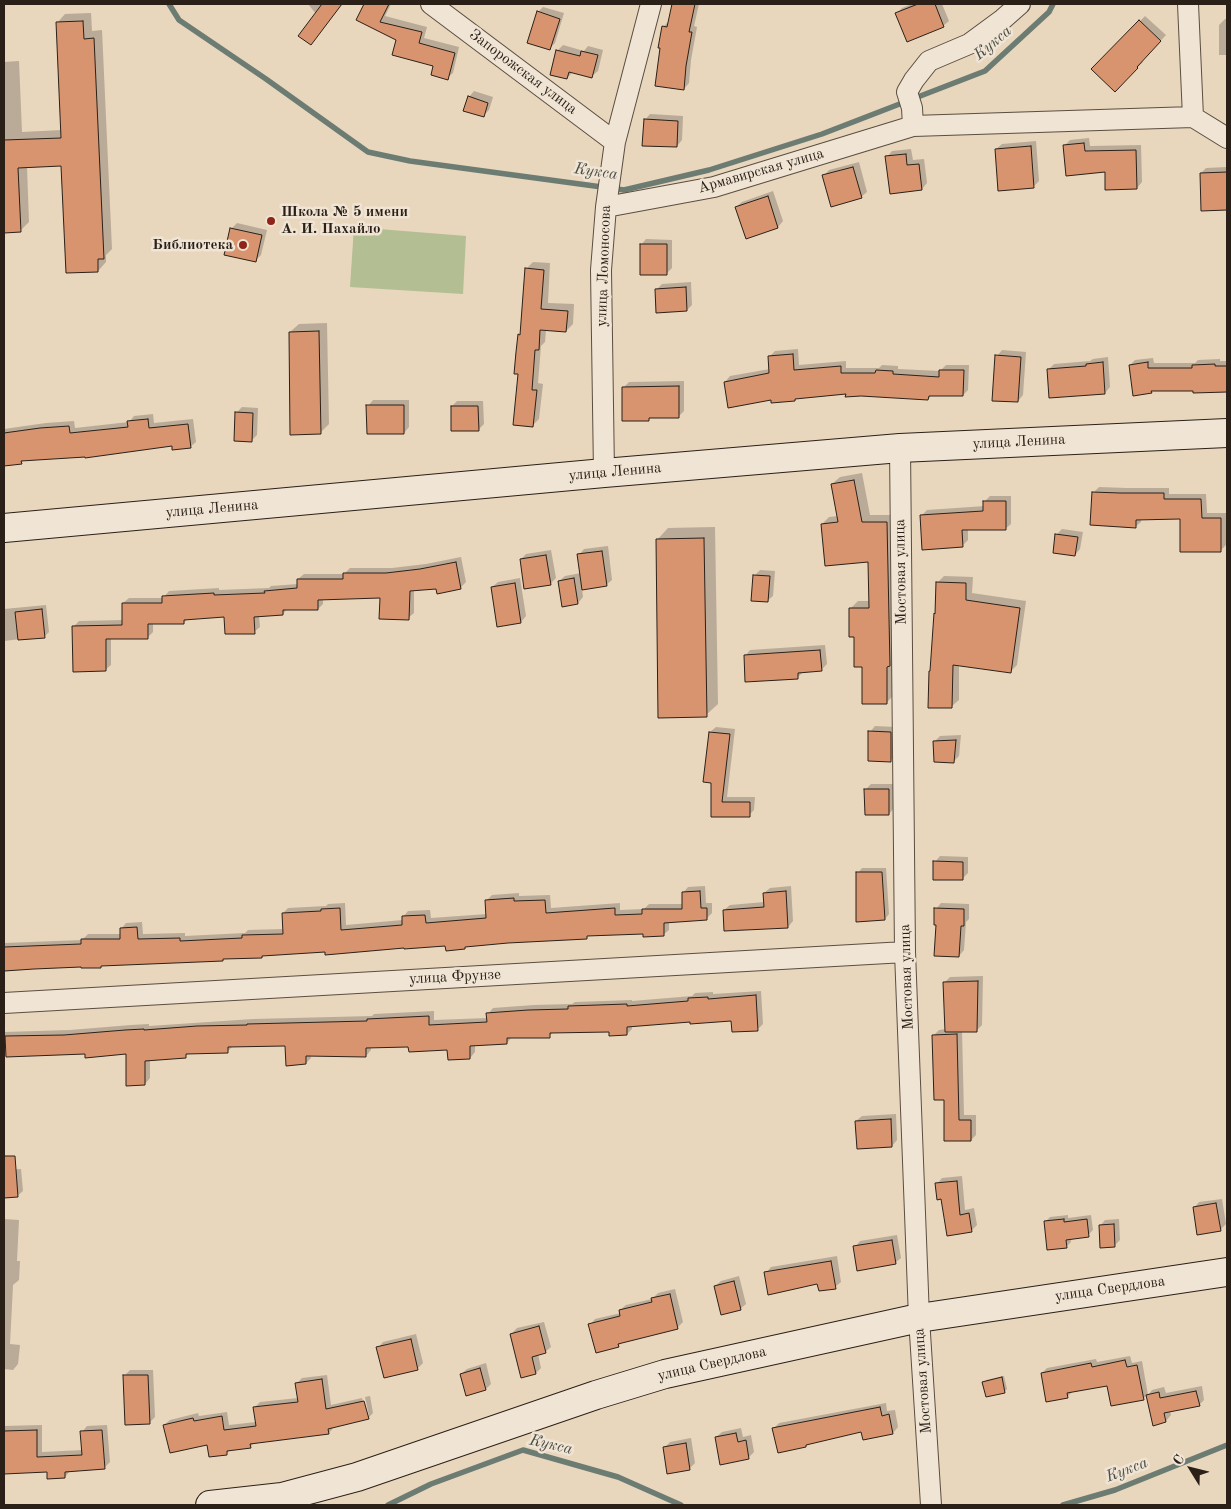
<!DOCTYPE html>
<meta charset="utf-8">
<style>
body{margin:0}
#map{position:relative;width:1231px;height:1509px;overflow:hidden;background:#e8d6bd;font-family:"Old Standard TT",serif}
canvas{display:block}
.frame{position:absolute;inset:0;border:5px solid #2b2018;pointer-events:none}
.north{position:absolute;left:1166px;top:1444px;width:50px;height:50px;-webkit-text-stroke:4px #f0e4d4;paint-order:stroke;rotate:306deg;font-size:14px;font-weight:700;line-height:20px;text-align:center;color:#2b2018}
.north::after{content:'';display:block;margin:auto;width:18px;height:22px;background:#2b2018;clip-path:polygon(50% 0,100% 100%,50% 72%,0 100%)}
</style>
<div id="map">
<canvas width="1231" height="1509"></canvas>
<div class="frame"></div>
<div class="north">С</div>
</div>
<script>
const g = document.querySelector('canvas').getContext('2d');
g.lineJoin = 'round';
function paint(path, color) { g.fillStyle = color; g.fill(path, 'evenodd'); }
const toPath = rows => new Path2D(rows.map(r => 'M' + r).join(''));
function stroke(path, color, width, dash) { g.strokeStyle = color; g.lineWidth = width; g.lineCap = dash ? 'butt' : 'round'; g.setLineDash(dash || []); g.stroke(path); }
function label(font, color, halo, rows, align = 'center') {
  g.font = font + ' "Old Standard TT",serif'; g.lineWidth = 5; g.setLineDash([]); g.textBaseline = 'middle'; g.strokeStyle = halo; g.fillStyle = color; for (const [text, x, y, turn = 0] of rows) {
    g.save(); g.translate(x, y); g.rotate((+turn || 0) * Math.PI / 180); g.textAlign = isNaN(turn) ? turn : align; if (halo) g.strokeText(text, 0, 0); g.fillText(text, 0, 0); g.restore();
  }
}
const green = toPath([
 [354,227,466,236,463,294,350,287]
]);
const shadow = toPath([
 [308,4,342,4,311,43,316,14],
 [366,4,391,4,385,16,427,27,424,38,459,47,453,73,447,78,435,65,398,40,358,19],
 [673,4,699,4,694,26,697,27,691,60,689,83,684,89,663,27,669,21],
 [912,4,942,4,949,21,943,26,897,13,902,8],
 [543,7,564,13,555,43,549,49,538,12],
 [91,13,92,31,102,30,112,249,106,255,106,262,98,271,63,165,27,167,29,222,21,230,4,231,4,62,19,61,22,132,62,130,57,23,65,14],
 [1145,16,1166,35,1142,61,1143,62,1115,90,1093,69],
 [1225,19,1227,19,1227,55,1219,55,1219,25],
 [563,45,584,51,588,46,603,50,598,71,592,76,573,72,567,78,557,51],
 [474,91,493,97,489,110,483,116,469,97],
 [650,114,683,116,682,140,677,146,645,120],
 [1089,138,1090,146,1141,145,1142,182,1137,188,1064,146,1070,140],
 [1036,141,1039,181,1034,186,996,149,1002,144],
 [911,149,913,160,924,159,927,183,922,189,887,157,892,151],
 [859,162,867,192,861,197,824,176,829,170],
 [1227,167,1227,209,1202,210,1201,173,1206,168],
 [773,191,783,221,778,227,746,238,736,207,742,202],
 [237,223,267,230,261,255,256,260,231,229],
 [646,239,672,240,672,268,666,274,641,245],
 [533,262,550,263,548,303,574,304,573,324,566,331,546,330,545,342,541,346,538,383,543,384,539,419,532,426,519,373,519,335,522,332,526,269],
 [691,282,692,305,687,310,656,290,662,284],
 [327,323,329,424,320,433,290,332,299,324],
 [798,349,799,365,846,361,846,368,879,368,882,365,898,366,898,369,940,371,946,365,969,365,968,390,963,395,932,395,928,399,847,393,797,397,795,400,772,399,725,382,730,376,770,369,770,356,775,351],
 [1002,350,1026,352,1023,395,1018,401,997,356],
 [1108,357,1110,387,1105,393,1048,370,1054,364,1090,361,1093,359],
 [1153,358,1154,363,1195,363,1198,360,1220,359,1220,361,1227,361,1227,388,1153,389,1151,392,1130,365,1135,360],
 [684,381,684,411,678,417,652,417,648,420,623,388,629,382],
 [373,400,409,400,409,427,404,433,368,406],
 [457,401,483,401,484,424,478,430,452,406],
 [242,407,258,408,257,435,252,440,236,413],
 [153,414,154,423,193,419,196,442,190,447,173,445,25,459,21,463,4,465,4,429,46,423,74,421,75,428,129,422,134,416],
 [862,473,870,515,894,515,894,695,886,703,863,666,855,635,850,609,858,601,870,601,869,560,822,524,829,517,838,516,832,484,840,477],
 [1099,487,1126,488,1169,488,1169,494,1206,494,1207,513,1226,513,1226,545,1220,551,1182,518,1141,519,1141,522,1135,527,1093,493],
 [990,496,1011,496,1011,524,1005,529,968,529,968,540,963,545,921,516,927,510,985,506,985,501],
 [715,527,718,704,706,715,657,540,668,528],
 [1062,529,1083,532,1080,549,1075,555,1057,534],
 [608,546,612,580,606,585,582,588,583,597,578,603,559,581,565,576,581,573,579,555,584,549],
 [551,550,556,578,550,584,521,559,526,554],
 [461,557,466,582,461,587,438,592,437,588,414,590,414,613,408,618,381,597,323,599,323,604,318,609,287,609,283,614,259,616,260,627,254,632,226,615,187,619,184,623,153,623,153,632,147,638,111,638,111,665,105,670,74,626,79,621,123,620,123,603,129,598,163,598,169,591,219,588,219,590,269,588,271,586,298,584,298,579,304,574,344,574,350,568,392,568,426,564],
 [760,570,775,571,773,596,767,601,755,575],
 [944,576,973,577,972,593,1026,601,1017,665,1010,672,959,665,959,700,952,706,931,670,937,583],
 [520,578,526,616,521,622,498,625,492,587,498,582],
 [46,605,49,632,45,636,4,641,4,609],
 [825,645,827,664,821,670,803,672,797,678,745,656,750,650],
 [875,726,896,727,896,755,891,760,870,732],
 [716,727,735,729,727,797,755,797,754,810,749,815,712,815,710,732],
 [961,735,959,756,953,762,935,741,940,736],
 [871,784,894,784,894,808,889,814,866,789],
 [940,856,968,857,968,873,962,879,935,862],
 [862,868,886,868,889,914,885,919,858,873],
 [705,886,706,903,712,903,712,913,706,919,669,921,669,930,663,935,644,933,589,934,586,937,467,945,464,948,446,945,264,955,262,957,225,957,222,960,33,968,4,970,4,943,82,940,88,934,121,934,121,929,126,923,142,922,143,934,185,933,185,936,245,933,248,930,284,929,283,913,288,908,326,906,328,904,345,903,346,925,403,920,403,917,408,911,430,910,431,918,487,914,486,901,492,895,519,893,519,896,550,895,551,908,620,903,620,910,644,909,649,904,683,904,683,893,688,887],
 [791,886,793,921,788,927,724,910,730,905,765,902,764,893,770,888],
 [941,903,969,904,969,919,966,922,964,950,959,956,937,924,936,909],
 [983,976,982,1025,976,1031,962,1030,964,1115,976,1115,976,1135,971,1140,945,1099,934,1035,939,1030,946,1029,944,983,950,977],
 [761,991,763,1024,758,1029,732,1019,632,1025,632,1029,627,1034,610,1031,554,1032,549,1036,512,1037,507,1043,475,1045,475,1052,470,1058,449,1049,410,1045,371,1047,371,1050,366,1056,311,1055,311,1058,306,1063,286,1045,233,1046,227,1052,189,1053,185,1056,150,1059,150,1078,145,1084,127,1053,46,1054,4,1056,4,1032,70,1030,131,1025,149,1024,149,1026,253,1019,372,1016,374,1014,434,1011,434,1020,488,1018,488,1014,493,1008,534,1005,572,1004,575,1002,632,1000,632,1001,692,996,695,993,713,992,713,994],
 [896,1114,897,1140,892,1146,856,1121,862,1116],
 [21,1169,23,1191,17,1196,4,1197,4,1170],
 [962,1176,965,1210,974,1208,977,1225,972,1230,948,1234,942,1198,937,1184,942,1178],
 [1222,1199,1226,1224,1220,1230,1194,1208,1199,1202],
 [1068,1215,1068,1218,1091,1215,1093,1230,1088,1235,1071,1238,1071,1242,1066,1247,1045,1222,1050,1217],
 [4,1219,19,1220,17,1261,20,1261,19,1280,13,1285,10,1344,20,1345,18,1364,13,1370,4,1369],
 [1119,1219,1120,1240,1115,1245,1100,1226,1105,1220],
 [897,1235,901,1258,895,1263,855,1247,860,1241],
 [837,1256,841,1282,835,1287,766,1273,771,1267],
 [739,1276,746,1304,740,1309,715,1286,721,1281],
 [675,1289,683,1322,677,1328,622,1342,618,1346,590,1325,595,1319,621,1313,620,1310,626,1305,652,1299,658,1293],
 [544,1322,551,1347,545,1352,538,1354,541,1368,536,1373,511,1334,517,1328],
 [416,1334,423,1363,417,1369,378,1348,383,1342],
 [1130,1356,1132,1363,1142,1361,1148,1395,1152,1390,1164,1387,1166,1393,1202,1386,1204,1400,1199,1405,1170,1411,1171,1415,1166,1421,1154,1424,1147,1395,1143,1399,1108,1385,1073,1391,1067,1397,1042,1373,1047,1368,1096,1359,1097,1362],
 [486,1363,491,1384,486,1389,467,1394,461,1374,467,1369],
 [130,1370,153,1370,155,1417,149,1423,124,1376],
 [327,1375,331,1405,362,1398,367,1416,369,1416,365,1397,370,1396,373,1413,368,1418,334,1427,329,1433,255,1442,250,1447,231,1449,227,1453,208,1444,164,1425,170,1420,198,1413,199,1416,227,1412,229,1425,256,1422,255,1407,260,1402,298,1398,296,1384,302,1378],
 [1004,1376,1007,1389,1005,1391,983,1383,986,1380],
 [886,1403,887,1411,895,1410,898,1427,893,1433,864,1439,862,1430,809,1443,806,1446,774,1428,779,1423],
 [42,1425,42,1452,83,1450,82,1432,87,1426,107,1425,110,1462,104,1468,70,1471,65,1477,48,1471,4,1473,4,1426],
 [741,1428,743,1437,751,1435,754,1452,748,1458,716,1437,722,1432],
 [691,1438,695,1463,689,1469,665,1447,670,1442]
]);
const stream = toPath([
 [169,4,179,20,266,79,368,152,410,161,624,190,709,170,822,134,985,71,1049,12,1053,4],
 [388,1505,431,1484,523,1450,618,1477,681,1505],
 [1063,1505,1115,1490,1227,1445]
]);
const building = toPath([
 [322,4,342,4,311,45,298,36,322,4],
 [364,4,389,4,380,22,422,32,419,43,455,53,448,80,431,75,433,66,392,55,396,40,356,20,364,4],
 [672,4,695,4,689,32,692,32,686,66,684,90,655,86,660,48,658,48,662,26,667,27,672,4],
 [918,4,935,4,944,27,907,42,895,13,918,4],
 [537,11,560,19,550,50,527,43,537,11],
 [1139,20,1161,41,1137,67,1138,68,1115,92,1091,69,1139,20],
 [83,21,84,39,94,38,104,259,98,259,98,272,66,273,61,166,18,168,21,232,4,233,4,140,61,138,56,22,83,21],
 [556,50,580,56,581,51,598,55,592,78,569,72,567,79,550,75,556,50],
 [468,96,488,103,484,117,463,111,468,96],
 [644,119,678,121,677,147,642,146,644,119],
 [1084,143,1085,151,1136,150,1137,189,1105,190,1105,172,1066,176,1063,145,1084,143],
 [1031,146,1034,188,998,191,995,149,1031,146],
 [906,154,907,165,919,164,922,190,890,194,885,156,906,154],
 [853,167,862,198,831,207,822,175,853,167],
 [1227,172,1227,210,1201,211,1200,173,1227,172],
 [768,196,778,228,746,239,735,207,768,196],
 [230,228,262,235,256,262,224,255,230,228],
 [640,244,667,244,667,275,640,275,640,244],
 [525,268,544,270,541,309,568,311,566,332,540,330,539,350,535,350,532,390,537,390,533,427,513,425,518,374,514,374,516,352,518,334,520,335,525,268],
 [686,287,687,311,656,313,655,289,686,287],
 [319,331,321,434,290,435,289,332,319,331],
 [793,354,794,370,841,366,841,373,875,373,876,370,893,371,893,374,939,377,939,370,964,370,963,396,929,396,928,400,861,396,845,397,846,394,795,399,795,401,771,403,771,400,728,408,724,382,769,373,768,356,793,354],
 [995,355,1021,357,1018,402,992,401,995,355],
 [1103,362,1105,394,1049,398,1047,369,1086,366,1086,364,1103,362],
 [1148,362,1148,368,1192,368,1192,365,1215,364,1215,366,1227,366,1227,392,1193,393,1193,391,1151,391,1152,393,1133,396,1129,365,1148,362],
 [679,386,679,418,649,418,649,421,622,421,622,387,679,386],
 [366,405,404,405,404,434,367,434,366,405],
 [451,406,478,406,479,431,451,431,451,406],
 [235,412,253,413,252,442,234,441,235,412],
 [148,419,149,428,188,424,191,448,172,450,172,446,85,458,85,457,21,461,22,464,4,466,4,433,40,428,69,426,70,433,128,427,127,421,148,419],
 [854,480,862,522,887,522,890,666,887,667,887,704,862,704,862,667,854,667,854,637,849,637,849,608,869,608,868,562,825,566,821,524,838,522,831,484,854,480],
 [1092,492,1120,493,1164,493,1164,499,1201,499,1202,518,1221,518,1221,552,1180,552,1180,519,1136,520,1136,528,1090,525,1092,492],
 [983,501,1006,501,1006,530,962,530,963,547,922,550,920,515,983,511,983,501],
 [1055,534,1078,537,1075,556,1053,553,1055,534],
 [704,538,707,717,658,718,656,539,704,538],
 [602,551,607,586,582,590,577,554,602,551],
 [546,555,551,585,524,589,520,559,546,555],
 [456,562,461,589,437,594,436,589,410,591,409,620,379,619,380,598,318,600,318,610,283,610,283,615,254,617,255,634,225,634,224,617,184,620,184,624,148,624,148,639,106,639,106,671,73,672,72,626,122,625,122,603,162,603,162,596,214,593,214,595,265,593,264,591,297,588,297,579,343,579,343,573,386,573,420,569,456,562],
 [753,575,770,576,768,602,751,601,753,575],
 [574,578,578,604,562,607,558,581,574,578],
 [936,582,966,583,966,600,1020,608,1011,673,953,665,952,708,928,708,929,671,930,671,934,613,935,614,936,582],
 [515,583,521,623,497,627,491,587,515,583],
 [42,609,45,638,18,640,15,612,42,609],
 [820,650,822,671,798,673,798,679,745,682,744,655,820,650],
 [868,731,891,732,891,762,868,761,868,731],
 [709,732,730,734,722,802,750,802,750,817,711,817,711,783,703,782,709,732],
 [956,740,954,763,934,762,933,741,956,740],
 [864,789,889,789,889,815,865,815,864,789],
 [933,861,963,862,963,880,933,880,933,861],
 [856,872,882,872,885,920,856,922,856,872],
 [700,891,701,908,707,908,707,920,664,923,664,936,643,937,643,934,587,936,587,939,508,943,465,947,465,949,446,951,445,946,404,949,404,948,325,955,325,952,262,956,262,958,223,959,223,961,101,966,101,968,81,968,81,967,34,969,4,971,4,947,81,944,81,939,120,939,120,928,137,927,138,939,180,938,180,941,242,938,242,935,283,934,282,913,321,911,321,909,340,908,341,930,402,925,402,916,425,915,426,923,486,918,485,900,514,898,514,901,545,900,546,913,615,908,615,915,642,914,642,909,682,909,682,892,700,891],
 [786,891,788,928,724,931,723,910,764,907,763,893,786,891],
 [934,908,964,909,964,926,961,926,959,957,934,956,936,925,934,925,934,908],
 [978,981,977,1032,945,1032,943,982,978,981],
 [756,995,758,1031,732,1032,731,1021,690,1024,690,1022,627,1027,627,1035,609,1036,609,1032,550,1033,550,1038,507,1038,507,1044,470,1046,470,1059,448,1060,447,1050,409,1052,408,1047,366,1048,366,1057,306,1056,306,1064,286,1066,285,1046,228,1047,228,1053,186,1054,186,1058,145,1061,145,1085,126,1086,126,1054,85,1058,85,1054,6,1057,5,1036,64,1035,125,1030,144,1029,144,1030,197,1026,247,1025,247,1024,367,1021,367,1019,429,1016,429,1025,487,1022,486,1013,528,1010,568,1009,568,1006,627,1004,627,1006,688,1001,688,998,708,997,708,999,756,995],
 [957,1034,959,1120,971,1120,971,1141,944,1141,944,1100,934,1100,932,1035,957,1034],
 [891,1119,892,1147,857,1149,855,1121,891,1119],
 [4,1156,15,1156,18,1197,4,1198,4,1156],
 [957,1181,960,1215,969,1213,972,1232,947,1236,941,1199,937,1200,935,1183,957,1181],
 [1216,1203,1221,1231,1197,1235,1193,1207,1216,1203],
 [1064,1219,1064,1222,1087,1219,1089,1237,1066,1240,1067,1248,1047,1250,1044,1221,1064,1219],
 [1114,1224,1115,1247,1100,1248,1099,1225,1114,1224],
 [892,1240,896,1264,857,1271,853,1246,892,1240],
 [831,1261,836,1289,819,1291,817,1284,768,1295,764,1272,831,1261],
 [734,1281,741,1310,721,1315,714,1286,734,1281],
 [670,1294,678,1329,618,1344,619,1347,596,1353,588,1324,620,1316,619,1310,652,1302,651,1298,670,1294],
 [539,1326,546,1353,532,1357,536,1374,521,1378,510,1334,539,1326],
 [411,1339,418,1370,384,1378,376,1347,411,1339],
 [1125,1360,1127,1367,1137,1365,1144,1400,1111,1406,1107,1386,1067,1393,1068,1398,1046,1402,1041,1373,1091,1363,1092,1367,1125,1360],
 [480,1368,486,1390,466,1396,460,1374,480,1368],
 [123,1375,148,1375,150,1424,125,1425,123,1375],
 [1002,1377,1005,1393,986,1397,982,1382,1002,1377],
 [322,1379,326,1409,364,1401,369,1419,328,1429,329,1434,250,1444,251,1448,227,1451,227,1455,209,1457,207,1445,170,1453,163,1425,193,1418,194,1421,222,1416,224,1430,256,1426,253,1407,298,1402,295,1383,322,1379],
 [1196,1391,1200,1406,1164,1413,1166,1422,1153,1426,1146,1395,1159,1392,1160,1398,1196,1391],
 [880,1407,882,1416,889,1414,893,1434,863,1440,861,1432,806,1445,806,1447,778,1453,772,1428,880,1407],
 [37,1430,37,1457,82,1455,80,1431,102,1430,105,1469,65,1472,65,1478,47,1479,47,1472,4,1474,4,1431,37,1430],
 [736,1433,738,1442,746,1440,749,1459,720,1465,715,1437,736,1433],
 [686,1443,690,1470,667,1474,663,1447,686,1443]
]);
const street = toPath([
 [431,4,615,142],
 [1188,4,1193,117],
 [913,126,912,108,907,92,914,80,929,61,969,44,1003,19,1020,4],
 [606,207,714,187,913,126,1193,117,1227,138],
 [900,448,905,952,919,1318,931,1505],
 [604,473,601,270,606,207,615,142,651,4],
 [4,1003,905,952]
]);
const secondary = toPath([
 [4,528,604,473,900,448,1227,433],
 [210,1505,282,1497,357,1477,596,1395,665,1374,919,1318,1227,1272]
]);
const markers = [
 [271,221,5,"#8f2418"],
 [243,245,5,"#8f2418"]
];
const streetNames = [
 ["Запорожская улица",523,72,37],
 ["Армавирская улица",761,171,-16],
 ["улица Ломоносова",604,266,-88],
 ["улица Ленина",1019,442,-3],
 ["улица Ленина",615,472,-5],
 ["улица Ленина",212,509,-5],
 ["Мостовая улица",901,572,-91],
 ["улица Фрунзе",455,977,-3],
 ["Мостовая улица",907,977,-92],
 ["улица Свердлова",1110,1289,-8],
 ["улица Свердлова",712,1364,-13],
 ["Мостовая улица",923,1381,-94]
];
const poiNames = [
 ["Школа № 5 имени",281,212],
 ["А. И. Пахайло",281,229],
 ["Библиотека",233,245,"right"]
];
const waterNames = [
 ["Кукса",993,43,-40],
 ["Кукса",596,172,8],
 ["Кукса",551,1445,13],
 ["Кукса",1127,1470,-21]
];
paint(green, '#b3be93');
paint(shadow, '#0003');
stroke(stream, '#6c7c72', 5.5);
paint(building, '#d7946f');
stroke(building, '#2b2018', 1);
stroke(street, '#5a4e41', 22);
stroke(secondary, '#2b2018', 30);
stroke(street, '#f0e4d4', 20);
stroke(secondary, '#f0e4d4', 28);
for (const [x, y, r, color] of markers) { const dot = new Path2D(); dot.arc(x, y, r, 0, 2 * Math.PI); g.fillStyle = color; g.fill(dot); stroke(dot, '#f0e4d4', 2); }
label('15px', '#2b2018', '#f0e4d4', streetNames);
label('bold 15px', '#2b2018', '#f0e4d4', poiNames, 'left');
label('italic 16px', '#4b4e45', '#f0e4d4', waterNames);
</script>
